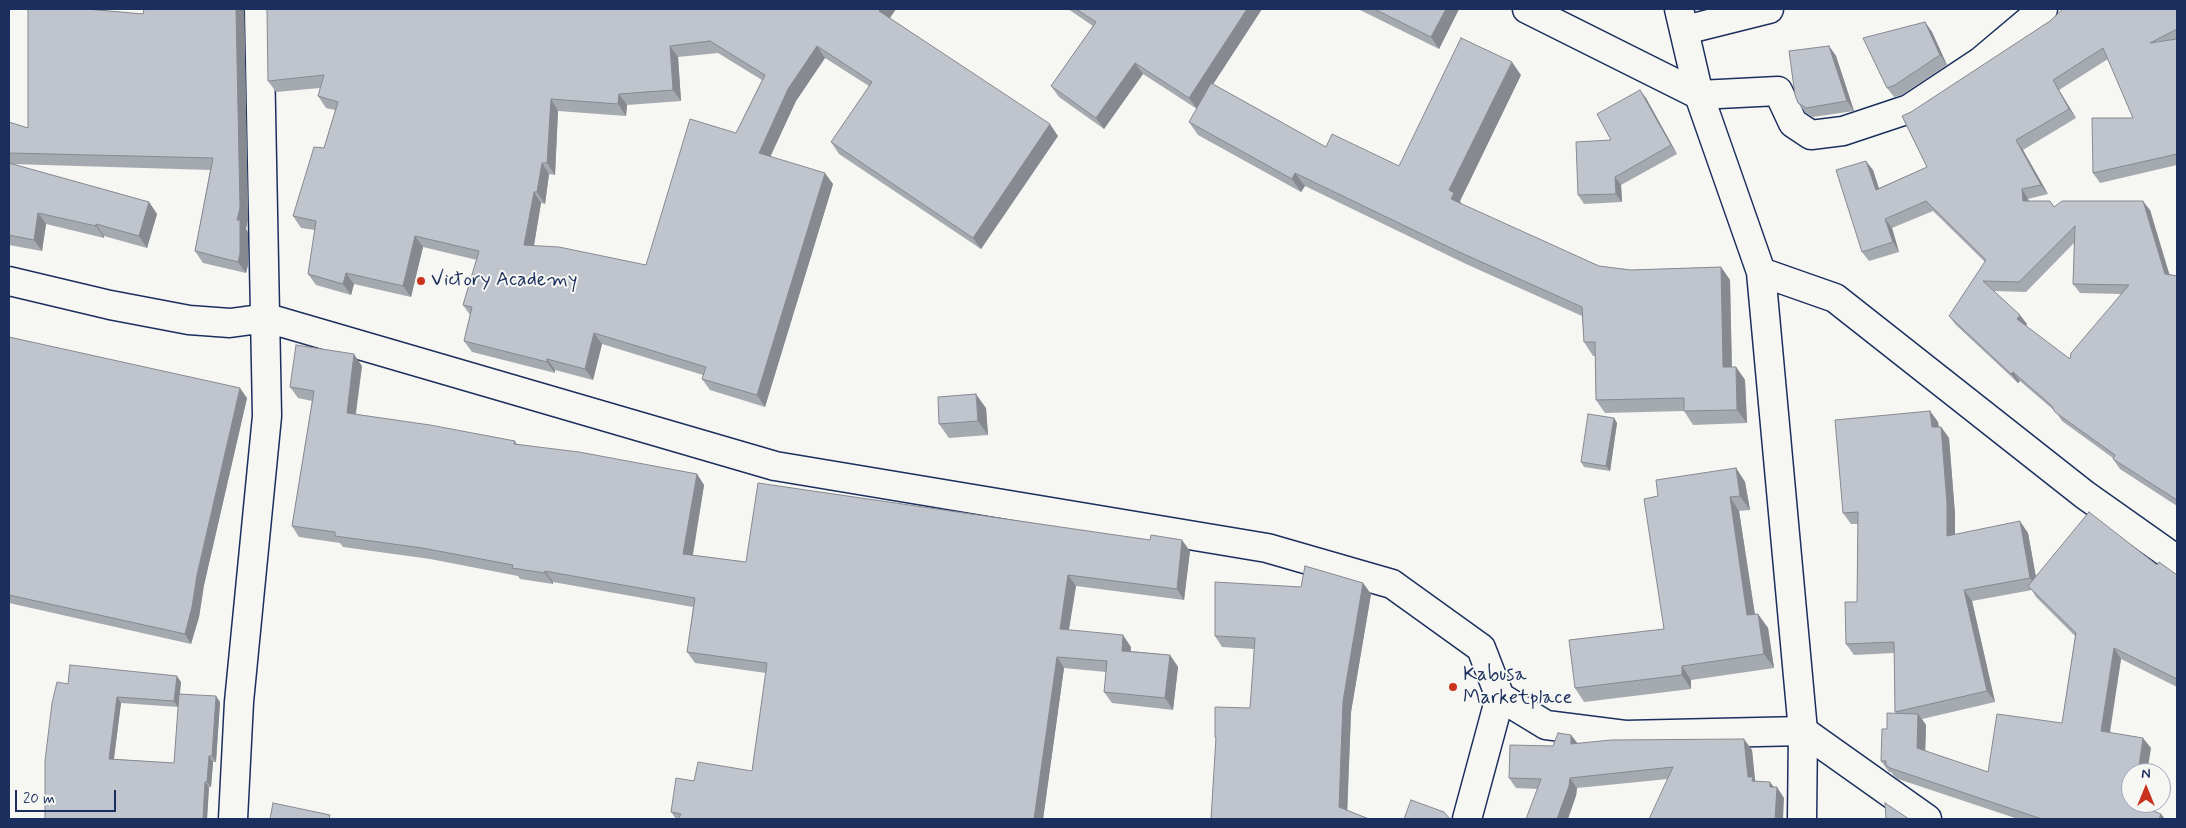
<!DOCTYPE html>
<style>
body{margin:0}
#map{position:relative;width:2186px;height:828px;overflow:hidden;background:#f6f6f2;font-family:Mynerve,sans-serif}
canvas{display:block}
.frame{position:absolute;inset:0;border:10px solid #1b2f5e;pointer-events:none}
.north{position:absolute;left:2121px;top:763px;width:50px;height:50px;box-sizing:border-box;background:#f6f6f2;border:1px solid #9ea6b7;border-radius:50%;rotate:0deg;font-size:14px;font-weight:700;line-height:20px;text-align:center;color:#1b2f5e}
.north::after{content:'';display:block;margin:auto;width:18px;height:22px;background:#c8321e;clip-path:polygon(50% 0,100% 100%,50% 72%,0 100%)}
.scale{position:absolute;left:15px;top:790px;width:101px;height:22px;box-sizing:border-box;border:2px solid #1b2f5e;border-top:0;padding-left:6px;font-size:15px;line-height:18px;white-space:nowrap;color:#1b2f5e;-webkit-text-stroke:4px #f6f6f2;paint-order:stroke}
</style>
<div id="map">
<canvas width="2186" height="828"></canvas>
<div class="frame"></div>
<div class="north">N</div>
<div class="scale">20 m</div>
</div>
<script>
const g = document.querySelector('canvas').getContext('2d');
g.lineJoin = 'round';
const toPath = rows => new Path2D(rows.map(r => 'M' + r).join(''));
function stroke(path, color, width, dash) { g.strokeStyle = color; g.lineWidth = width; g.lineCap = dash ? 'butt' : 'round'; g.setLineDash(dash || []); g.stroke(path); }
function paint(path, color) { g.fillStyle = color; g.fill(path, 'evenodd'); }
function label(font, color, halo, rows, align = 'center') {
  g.font = font + ' Mynerve,sans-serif'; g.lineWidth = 4; g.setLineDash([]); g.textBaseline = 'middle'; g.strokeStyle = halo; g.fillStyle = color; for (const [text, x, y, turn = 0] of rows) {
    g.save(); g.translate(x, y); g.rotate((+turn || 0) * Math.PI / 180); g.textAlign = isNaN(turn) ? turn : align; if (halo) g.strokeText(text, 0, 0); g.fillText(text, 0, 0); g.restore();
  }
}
const minor = toPath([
 [1527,9,1699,95,1778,91,1793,123,1811,135,1843,131,1909,109,1980,62,2043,9],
 [1685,30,1769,9],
 [9,281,110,305,189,320,230,323,267,318,775,466,1267,548,1392,584,1481,648,1500,697,1467,819],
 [1500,697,1546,725,1625,735,1803,731,1927,819],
 [233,819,239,702,267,416,259,9]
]);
const tertiary = toPath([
 [1679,9,1699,95,1761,272,1803,731,1802,819],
 [1761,272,1835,298,2085,495,2177,560]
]);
const wall = toPath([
 [28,9,91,9,143,14,144,9,244,9,248,219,246,229,248,232,248,265,246,273,203,263,195,251,210,170,12,164,149,202,157,214,147,248,104,236,104,238,46,224,42,251,9,245,9,122,28,128],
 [896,9,890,18,1058,136,981,249,839,154,831,142,869,86,825,58,796,101,770,156,833,184,765,407,710,390,702,379,703,375,602,344,593,380,555,370,555,373,472,352,464,341,470,315,463,305,477,260,423,247,411,297,354,284,351,295,316,285,308,274,315,230,301,228,293,216,324,148,335,110,326,108,318,96,320,88,276,92,268,81],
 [718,53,762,80,736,133,646,265,534,246,541,203,545,204,549,174,555,175,558,111,626,116,627,105,681,101,678,57],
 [1068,9,1262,9,1213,84,1326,147,1399,166,1521,75,1460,201,1462,205,1599,266,1631,270,1721,267,1730,280,1732,367,1736,367,1745,380,1747,423,1693,425,1684,411,1605,413,1596,400,1595,356,1593,356,1584,342,1582,316,1466,264,1305,186,1301,192,1198,135,1189,122,1197,109,1143,74,1104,129,1059,97,1051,86,1093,26],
 [1358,9,1459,9,1439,49],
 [2177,9,2177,165,2100,183,2093,173,2133,118,2108,59,2059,90,2076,118,2023,150,2048,194,2028,199,2029,201,2054,207,2150,210,2169,274,2177,276,2177,506,2120,469,2113,459,2113,458,2062,421,2056,412,2020,381,2018,383,1956,325,1949,316,1985,262,1933,211,1892,228,1899,252,1869,261,1862,252,1873,170,1879,188,1927,167,1902,116],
 [2074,243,2073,284,2080,293,2121,294,2070,359,2026,326,2027,324,1994,291,2026,292],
 [1925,22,1932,32,1947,65,1902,95,1894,97,1887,88],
 [1829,46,1836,56,1854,111,1813,117,1805,112,1798,103],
 [1646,98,1677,154,1621,185,1622,202,1584,204,1578,195,1611,140],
 [9,337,247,398,204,585,199,617,191,644,9,603],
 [362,366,356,414,515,441,517,444,697,474,704,485,693,555,746,562,1190,551,1184,600,1076,586,1069,630,1131,647,1131,651,1170,655,1178,667,1173,710,1112,703,1104,692,1106,672,1064,668,1043,819,676,819,671,812,694,781,752,771,766,673,695,663,687,652,693,607,553,582,553,584,520,579,518,576,430,559,343,547,340,543,299,537,292,526,312,401,298,398,290,387],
 [986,408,988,435,949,438,939,424],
 [1930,411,1938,422,1939,427,1941,427,1949,438,1955,514,1955,535,2028,533,2036,577,2157,565,2177,575,2177,687,2121,659,2110,733,2151,748,2131,803,2147,805,2146,808,2165,819,2018,819,1898,779,1894,776,1891,772,1889,772,1881,761,1887,729,1896,713,1895,712,1894,653,1854,655,1846,644,1857,602,1858,524,1851,524,1843,513],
 [2032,590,2036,597,2075,636,2062,723,1988,772,1925,751,1926,725,1922,719,1995,702,1972,601],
 [1614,418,1617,423,1610,471,1584,467,1581,462],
 [1736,468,1745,482,1750,510,1739,511,1755,614,1758,614,1768,628,1774,668,1691,680,1691,689,1584,702,1575,688,1664,629,1658,496],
 [1363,583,1371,594,1351,712,1347,810,1211,819,1216,740,1215,737,1250,708,1254,649,1222,647,1215,636,1301,587],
 [181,682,180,694,220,702,216,762,213,762,211,787,209,787,207,819,45,819,68,684],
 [121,703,178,707,174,763,114,759],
 [1577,743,1752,750,1755,780,1755,781,1774,787,1784,798,1668,779,1577,788,1576,796,1537,789,1516,788,1509,778]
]);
const shadedWall = toPath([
 [236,9,244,9,248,219,246,229,248,232,248,265,246,273,238,262],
 [881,9,896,9,887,22,879,11],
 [1247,9,1262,9,1197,109,1189,98],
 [1446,9,1459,9,1439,49,1431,37],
 [1925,22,1932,32,1947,65,1940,55],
 [670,46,678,57,681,101,673,90],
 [817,46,825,58,796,101,767,164,759,153,788,89],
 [1829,46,1836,56,1854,111,1847,101],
 [1512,62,1521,75,1460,201,1463,206,1451,199,1449,190],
 [1135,63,1143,74,1104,129,1096,118],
 [2053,80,2059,90,2076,118,2069,109],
 [1640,90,1646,98,1677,154,1671,145],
 [619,94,627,105,626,116,618,104],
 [551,99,558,111,555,175,547,163],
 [1050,124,1058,136,981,249,973,238],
 [2016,140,2023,150,2048,194,2041,185],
 [1866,161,1873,170,1882,199,1876,190],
 [542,163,549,174,545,204,537,192],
 [825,173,833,184,765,407,757,395],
 [1295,173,1305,186,1301,192,1292,179],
 [1615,177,1621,185,1622,202,1616,194],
 [2022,189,2028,199,2030,210,2023,201],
 [534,192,541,203,532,256,524,245],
 [2143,201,2150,210,2172,283,2165,274],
 [149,202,157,214,147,248,139,236],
 [38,213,46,224,42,251,34,240],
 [1885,219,1892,228,1899,252,1893,242],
 [96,224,104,236,104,238,96,226],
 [415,236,423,247,411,297,403,286],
 [1721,267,1730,280,1732,380,1723,367],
 [346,273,354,284,351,295,343,284],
 [2020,315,2027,324,2024,328,2017,319],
 [594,333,602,344,593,380,585,369],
 [354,354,362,366,354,424,347,413],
 [547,359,555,370,555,373,547,362],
 [1736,367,1745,380,1747,423,1737,410],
 [2013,372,2020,381,2018,383,2011,374],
 [240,388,247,398,204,585,199,617,191,644,185,634,197,575],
 [976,394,986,408,988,435,978,421],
 [1930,411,1938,422,1940,438,1932,427],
 [1614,418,1617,423,1610,471,1606,466],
 [1941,427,1949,438,1955,514,1955,547,1947,536],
 [1736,468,1745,482,1750,510,1740,496],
 [697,474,704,485,691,565,683,554],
 [1730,497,1739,511,1757,629,1747,615],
 [2020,521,2028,533,2038,589,2030,578],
 [1182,540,1190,551,1184,600,1177,589],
 [545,571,553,582,553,584,545,573],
 [1068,575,1076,586,1067,640,1060,629],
 [1363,583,1371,594,1351,712,1347,818,1339,807,1343,701],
 [1964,590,1972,601,1995,702,1987,691],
 [1758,614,1768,628,1774,668,1764,654],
 [1123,635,1131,647,1130,662,1122,651],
 [2114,648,2121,659,2108,742,2101,731],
 [1170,655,1178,667,1173,710,1165,698],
 [1057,657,1064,668,1043,819,1034,819],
 [1682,666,1691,680,1691,689,1682,675],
 [177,676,181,682,178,707,174,701],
 [216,696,220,702,216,762,212,756],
 [117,697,121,703,113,765,109,759],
 [1918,714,1926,725,1925,759,1917,748],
 [1571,735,1579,745,1571,744],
 [2143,738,2151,748,2147,773,2138,773],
 [1744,739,1752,750,1755,780,1760,787,1748,777],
 [209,756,213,762,211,787,207,782],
 [1570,778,1577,788,1576,796,1568,819,1557,819],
 [205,782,209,787,207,819,203,819],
 [1770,782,1777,791,1777,787,1784,798,1783,819,1775,819,1770,787],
 [2136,803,2146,803,2147,805,2143,815,2136,804],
 [2161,814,2165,819,2159,819]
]);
const building = toPath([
 [28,9,86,9,143,14,144,9,236,9,240,208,237,220,240,220,240,254,238,262,195,251,213,158,9,153,9,122,28,128,28,9],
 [267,9,881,9,879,11,1050,124,973,238,831,142,872,82,817,46,788,89,759,153,825,173,757,395,702,379,706,367,594,333,585,369,547,359,547,362,464,341,472,307,463,305,479,251,415,236,403,286,346,273,343,284,308,274,316,221,293,216,314,147,324,148,338,102,318,96,324,75,268,81,267,9],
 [710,41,765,75,736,133,690,119,646,265,559,247,524,245,534,192,537,192,542,163,547,163,551,99,618,104,619,94,673,90,670,46,710,41],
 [1076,9,1247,9,1189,98,1135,63,1096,118,1051,86,1096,22,1076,9],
 [1374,9,1446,9,1431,37,1374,9],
 [2063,9,2177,9,2177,29,2150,43,2177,39,2177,154,2093,173,2092,118,2133,118,2103,48,2053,80,2069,109,2016,140,2041,185,2022,189,2023,201,2050,201,2054,207,2062,201,2143,201,2165,274,2177,276,2177,500,2113,459,2115,455,2055,412,2052,406,2013,372,2011,374,1949,316,1986,260,1926,201,1885,219,1893,242,1862,252,1836,170,1866,161,1876,190,1927,167,1902,116,1911,112,2050,21,2063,9],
 [2075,226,2073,284,2129,285,2071,353,2070,359,2017,319,2020,315,1983,281,2019,282,2075,226],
 [1925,22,1940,55,1895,85,1887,88,1863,38,1925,22],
 [1461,38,1512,62,1449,190,1454,193,1451,199,1599,266,1631,270,1721,267,1723,367,1736,367,1737,410,1684,411,1684,398,1596,400,1595,342,1584,342,1582,307,1457,251,1295,173,1292,179,1189,122,1211,83,1326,147,1332,134,1399,166,1461,38],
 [1829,46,1847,101,1806,108,1798,103,1795,95,1789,51,1829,46],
 [1640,90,1671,145,1615,177,1616,194,1578,195,1576,142,1611,140,1597,114,1640,90],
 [9,163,149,202,139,236,96,224,96,226,38,213,34,240,9,235,9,163],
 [9,337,240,388,197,575,192,607,185,634,9,595,9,337],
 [296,345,354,354,347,413,430,425,515,441,514,444,579,452,697,474,683,554,746,562,758,483,1150,540,1151,535,1182,540,1177,589,1068,575,1060,629,1123,635,1122,651,1170,655,1165,698,1104,692,1107,661,1057,657,1034,819,678,819,681,814,671,812,676,778,694,781,698,762,752,771,767,663,687,652,695,598,545,571,545,573,512,568,513,565,422,548,335,536,335,532,292,526,314,391,290,387,296,345],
 [976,394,978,421,939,424,938,397,976,394],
 [1930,411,1932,427,1941,427,1947,503,1947,536,2020,521,2030,578,1964,590,1987,691,1895,712,1894,642,1846,644,1845,602,1857,602,1858,512,1843,513,1835,420,1930,411],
 [1588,414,1614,418,1606,466,1581,462,1588,414],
 [1736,468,1740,496,1730,497,1747,615,1758,614,1764,654,1682,666,1682,675,1575,688,1569,640,1664,629,1644,499,1658,496,1656,480,1736,468],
 [2089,512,2157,565,2159,562,2177,575,2177,679,2114,648,2101,731,2143,738,2138,773,2131,773,2131,803,2136,803,2136,804,2161,814,2159,819,2042,819,1890,768,1886,765,1886,761,1881,761,1882,729,1887,729,1887,713,1918,714,1917,748,1988,772,1997,714,2062,723,2076,633,2028,586,2089,512],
 [1305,566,1363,583,1343,701,1339,807,1369,819,1211,819,1216,737,1215,737,1215,707,1250,708,1255,638,1215,636,1215,582,1301,587,1305,566],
 [70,665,177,676,174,701,117,697,109,759,174,763,179,694,216,696,212,756,209,756,207,782,205,782,203,819,45,819,45,761,52,703,57,682,68,684,70,665],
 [1558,733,1571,735,1571,744,1611,740,1744,739,1748,777,1753,777,1752,781,1770,782,1770,787,1777,787,1775,819,1649,819,1673,767,1570,778,1569,786,1557,819,1526,819,1541,779,1509,778,1510,745,1553,746,1558,733],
 [1411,800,1444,812,1450,819,1404,819,1411,800],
 [273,803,330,815,329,819,270,819,273,803],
 [1885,803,1909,819,1886,819,1885,803]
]);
const markers = [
 [421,281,5,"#c8321e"],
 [1453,687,5,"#c8321e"]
];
const poiNames = [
 ["Victory Academy",431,281],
 ["Kabusa",1463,676],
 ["Marketplace",1463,699]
];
stroke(minor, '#1b2f5e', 31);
stroke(tertiary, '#1b2f5e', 31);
stroke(minor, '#f6f6f2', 28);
stroke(tertiary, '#f6f6f2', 28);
paint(wall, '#a5a9b0');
paint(shadedWall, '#868990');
paint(building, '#c0c4cd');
stroke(building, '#868990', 1);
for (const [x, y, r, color] of markers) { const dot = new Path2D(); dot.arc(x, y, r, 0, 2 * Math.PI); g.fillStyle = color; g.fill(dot); stroke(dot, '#f6f6f2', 2); }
label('20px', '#1b2f5e', '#f6f6f2', poiNames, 'left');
</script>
